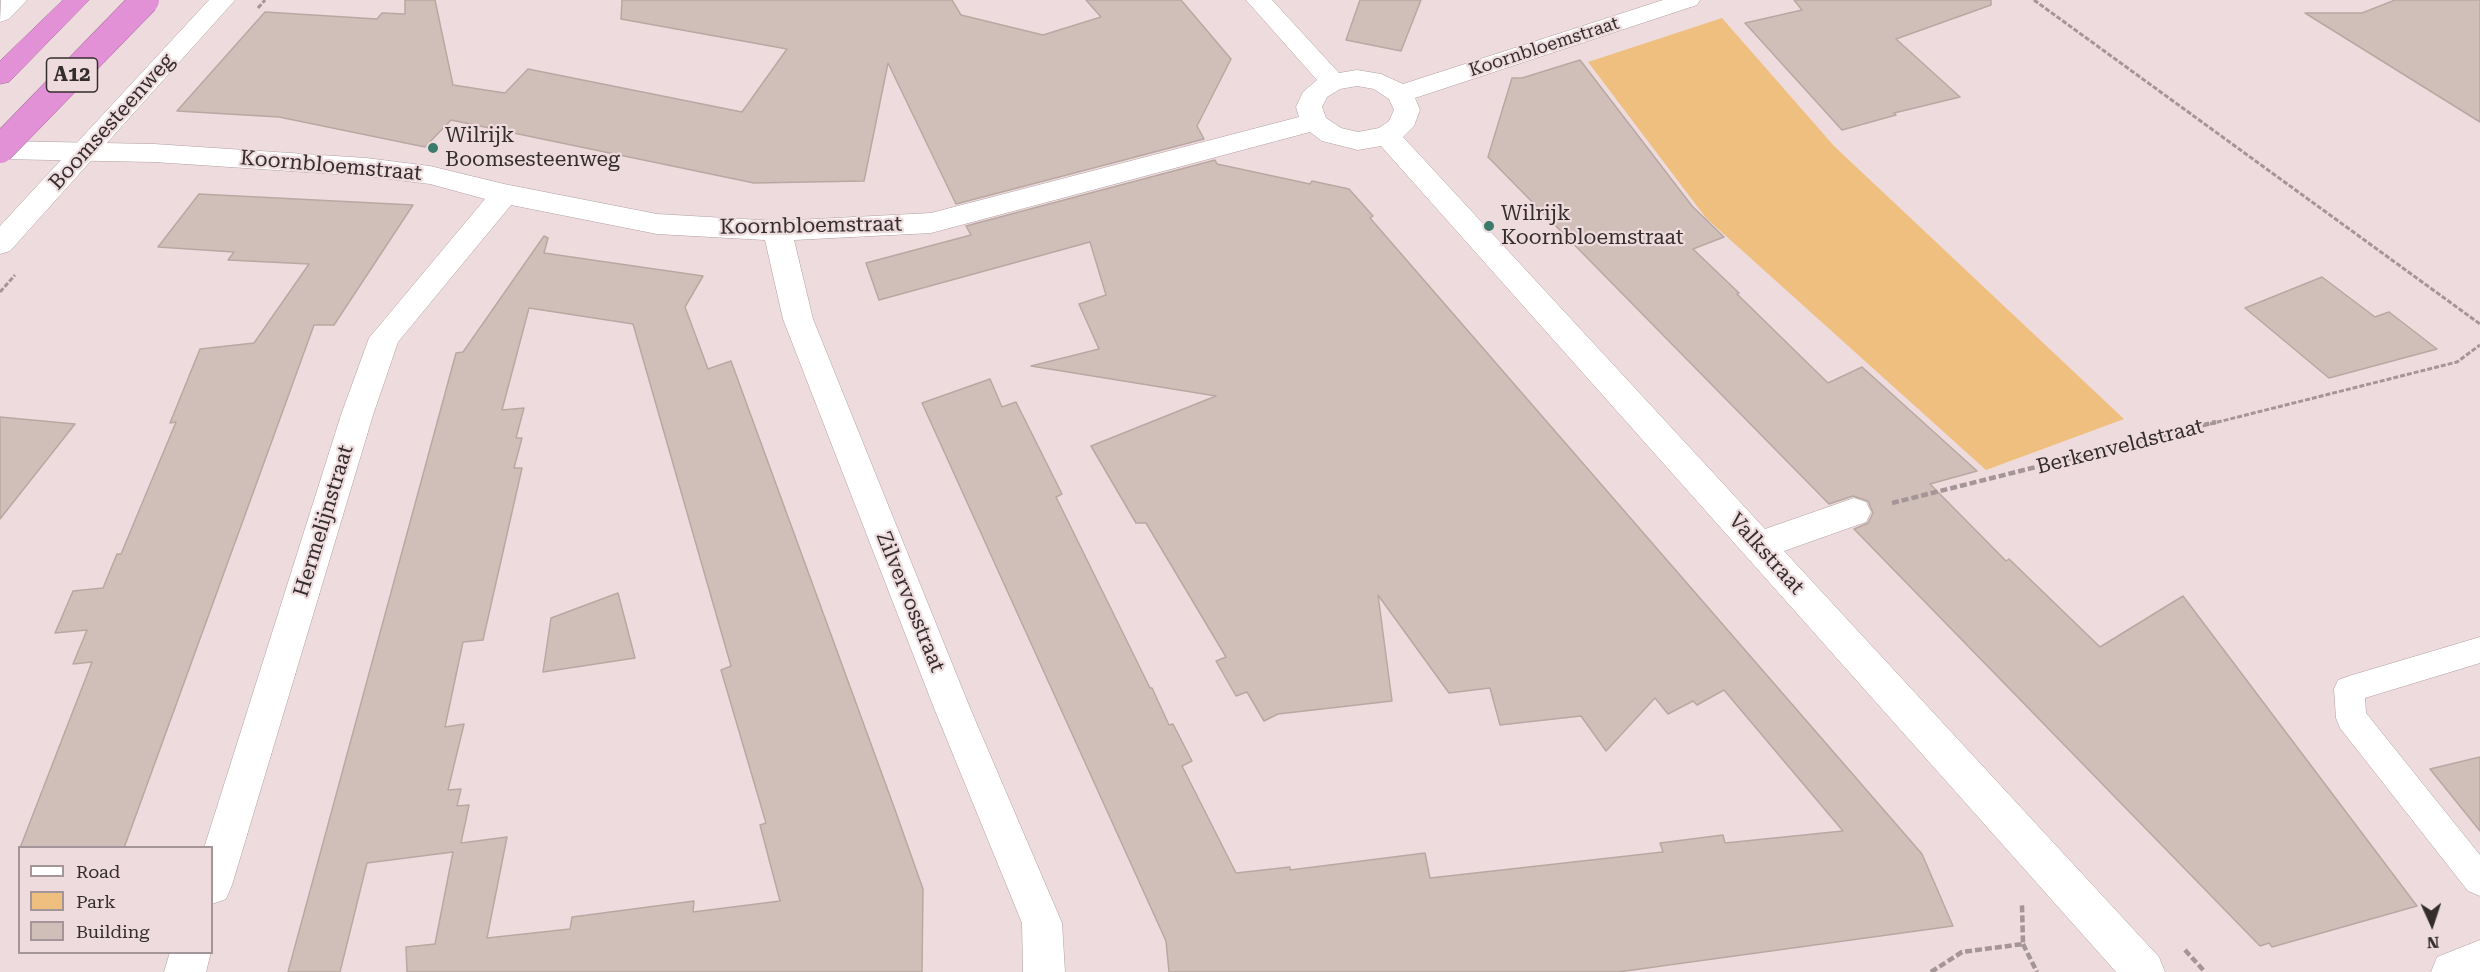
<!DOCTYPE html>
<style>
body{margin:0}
#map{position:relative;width:2480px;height:972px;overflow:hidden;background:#eedbde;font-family:"Roboto Serif",serif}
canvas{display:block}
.legend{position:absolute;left:18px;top:846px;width:195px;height:108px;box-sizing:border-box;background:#eedbde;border:2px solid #a49598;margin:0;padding:8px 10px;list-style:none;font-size:18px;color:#342d2e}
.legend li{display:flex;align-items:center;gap:12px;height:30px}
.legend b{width:30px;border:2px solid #a49598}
.north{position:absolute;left:2402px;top:894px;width:60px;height:60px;-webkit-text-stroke:4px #eedbde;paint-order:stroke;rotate:177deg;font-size:16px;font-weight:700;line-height:24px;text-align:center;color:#342d2e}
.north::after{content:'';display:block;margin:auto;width:21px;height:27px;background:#342d2e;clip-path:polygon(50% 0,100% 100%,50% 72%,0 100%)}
</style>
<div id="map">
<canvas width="2480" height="972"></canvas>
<ul class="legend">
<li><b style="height:8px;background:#fff"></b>Road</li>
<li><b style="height:16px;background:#efbf7f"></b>Park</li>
<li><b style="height:16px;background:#d0bfb9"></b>Building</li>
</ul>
<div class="north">N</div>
</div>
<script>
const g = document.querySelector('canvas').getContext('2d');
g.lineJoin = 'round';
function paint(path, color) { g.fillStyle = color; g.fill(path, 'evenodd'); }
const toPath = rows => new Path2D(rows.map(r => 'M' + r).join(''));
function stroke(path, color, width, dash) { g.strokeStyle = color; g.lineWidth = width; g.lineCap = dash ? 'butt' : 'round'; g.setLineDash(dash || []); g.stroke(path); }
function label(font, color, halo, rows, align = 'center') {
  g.font = font + ' "Roboto Serif",serif'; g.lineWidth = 4.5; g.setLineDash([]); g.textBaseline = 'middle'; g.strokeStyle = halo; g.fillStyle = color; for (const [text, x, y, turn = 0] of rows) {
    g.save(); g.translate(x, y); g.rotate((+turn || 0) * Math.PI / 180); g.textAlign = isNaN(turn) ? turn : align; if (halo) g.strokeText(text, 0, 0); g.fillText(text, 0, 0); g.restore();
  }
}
const green = toPath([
 [1722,18,1834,146,2124,419,1986,470,1706,218,1588,62]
]);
const building = toPath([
 [405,0,435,0,453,85,505,93,528,69,742,112,787,49,621,19,622,0,952,0,961,15,1043,35,1101,17,1086,0,1181,0,1231,59,1197,126,1204,139,956,204,888,63,864,181,754,183,451,120,425,147,279,117,177,111,265,12,377,19,382,13,405,14,405,0],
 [1360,0,1421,0,1401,51,1346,40,1360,0],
 [1794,0,1991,0,1991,5,1896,39,1960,97,1894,113,1896,115,1842,130,1745,23,1802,10,1794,0],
 [2395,0,2480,0,2480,122,2305,13,2362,13,2395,0],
 [1580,60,1692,206,1724,237,1693,249,1739,293,1737,294,1828,383,1862,367,1977,471,1930,484,2006,561,2009,559,2100,647,2183,596,2417,906,2272,947,2269,943,2260,946,1854,529,1868,523,1873,513,1868,501,1853,496,1829,504,1488,157,1512,78,1522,78,1580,60],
 [1215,160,1217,164,1310,184,1312,181,1349,189,1373,216,1370,218,1922,854,1953,926,1618,972,1169,972,1166,941,922,403,990,379,1002,407,1016,402,1062,494,1056,497,1150,688,1152,688,1169,725,1173,724,1192,761,1182,766,1236,873,1290,867,1290,870,1425,853,1430,878,1663,852,1660,843,1723,835,1725,843,1843,831,1724,690,1697,705,1693,701,1668,714,1655,698,1606,751,1581,716,1500,725,1490,688,1449,693,1378,595,1392,701,1278,714,1264,721,1247,692,1236,696,1216,661,1226,657,1146,523,1136,523,1091,446,1216,396,1031,366,1099,349,1079,304,1106,295,1090,242,879,300,866,263,971,235,966,226,1215,160],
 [199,194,413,205,334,325,314,325,124,848,20,848,92,662,73,664,87,630,55,633,73,591,103,588,117,554,121,554,176,422,170,423,200,349,254,343,309,264,228,260,234,252,158,247,199,194],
 [544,236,548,238,544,253,703,276,685,307,708,369,731,361,894,807,923,889,922,972,407,972,406,947,435,944,453,852,367,863,340,972,288,972,456,353,463,352,544,236],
 [529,308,633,324,731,666,721,670,766,823,760,825,780,901,693,912,694,901,572,917,570,929,487,938,507,837,461,843,469,805,457,806,461,789,448,790,464,724,445,727,463,642,483,640,522,468,514,468,522,438,516,438,524,408,502,410,529,308],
 [2322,277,2375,317,2389,312,2437,349,2329,378,2245,308,2322,277],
 [0,417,75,424,0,519,0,417],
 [618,593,635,658,543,672,551,618,618,593],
 [2480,757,2480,831,2430,769,2480,757]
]);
const pathFar1 = toPath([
 [2034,0,2480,324],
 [258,8,265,0],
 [0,292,15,275],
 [2210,424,2457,362,2480,345]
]);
const path = toPath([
 [1892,503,2216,422],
 [2023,944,2037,972],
 [2185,950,2205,972],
 [1931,972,1962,952,2023,944,2022,905]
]);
const lane = toPath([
 [2480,637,2480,663,2365,698,2366,713,2480,855,2480,896,2468,891,2340,728,2336,718,2334,689,2338,680,2349,676,2480,637]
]);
const street = toPath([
 [1246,0,1272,0,1339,73,1357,70,1381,74,1403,84,1663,0,1700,0,1697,5,1415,98,1420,110,1414,126,1403,137,1765,529,1854,498,1866,502,1871,512,1866,522,1784,551,2159,957,2165,972,2116,972,1381,146,1358,150,1322,141,1310,132,931,233,794,240,813,319,970,708,1062,923,1065,972,1023,972,1022,923,934,708,783,319,765,240,657,234,511,205,398,342,373,415,232,885,226,899,212,904,212,848,204,848,341,415,369,338,485,199,430,184,366,176,154,162,0,159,0,141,154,144,366,158,430,166,504,184,657,214,777,221,931,213,1299,117,1296,107,1303,92,1317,80,1246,0],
 [1357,86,1374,89,1389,99,1394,110,1389,121,1379,128,1358,132,1341,128,1326,118,1322,107,1327,97,1340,89,1357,86],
 [2480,940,2480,972,2431,972,2437,957,2480,940],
 [170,952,211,952,206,972,164,972,170,952]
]);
const secondary = toPath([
 [27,0,9,19,0,22,1,0,27,0],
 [209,0,235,0,10,251,0,254,0,226,209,0]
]);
const highway = toPath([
 [63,0,89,0,9,82,0,84,0,61,63,0]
]);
const highwayBridge = toPath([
 [0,149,145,0]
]);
const markers = [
 [433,148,6,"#3a7b6b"],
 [1489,226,6,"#3a7b6b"]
];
const farStreetnames = [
 ["Koornbloemstraat",1544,47,-18]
];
const shields = [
 [72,75,51]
];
const shieldNames = [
 ["A12",72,75]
];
const streetNames = [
 ["Boomsesteenweg",112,122,-48],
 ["Koornbloemstraat",331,166,5],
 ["Koornbloemstraat",811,226,-1],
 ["Berkenveldstraat",2120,447,-14],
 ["Hermelijnstraat",324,521,-73],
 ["Valkstraat",1766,554,48],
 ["Zilvervosstraat",910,602,68]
];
const poiNames = [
 ["Wilrijk",445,136],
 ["Boomsesteenweg",445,160],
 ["Wilrijk",1501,214],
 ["Koornbloemstraat",1501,238]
];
paint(green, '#efbf7f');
paint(building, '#d0bfb9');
stroke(building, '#b9a8a2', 1.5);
stroke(lane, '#b19fa2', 1);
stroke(street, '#b19fa2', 1);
stroke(secondary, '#b19fa2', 1);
stroke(highway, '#a56e9b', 1);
stroke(pathFar1, '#a49598', 3, [5, 2]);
stroke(path, '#a49598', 4.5, [7, 3]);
paint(lane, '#fff');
paint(street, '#fff');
paint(secondary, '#fff');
paint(highway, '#e291d6');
stroke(highwayBridge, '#a56e9b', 29, []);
stroke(highwayBridge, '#e291d6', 28);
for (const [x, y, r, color] of markers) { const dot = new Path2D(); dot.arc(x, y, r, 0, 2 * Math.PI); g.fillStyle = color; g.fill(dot); stroke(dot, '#eedbde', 2); }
label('18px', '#342d2e', '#eedbde', farStreetnames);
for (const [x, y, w] of shields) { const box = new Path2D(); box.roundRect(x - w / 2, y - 17, w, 34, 4.5); g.fillStyle = '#eedbde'; g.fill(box); stroke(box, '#342d2e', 1.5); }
label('bold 20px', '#342d2e', null, shieldNames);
label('21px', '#342d2e', '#eedbde', streetNames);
label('21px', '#342d2e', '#eedbde', poiNames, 'left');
</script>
